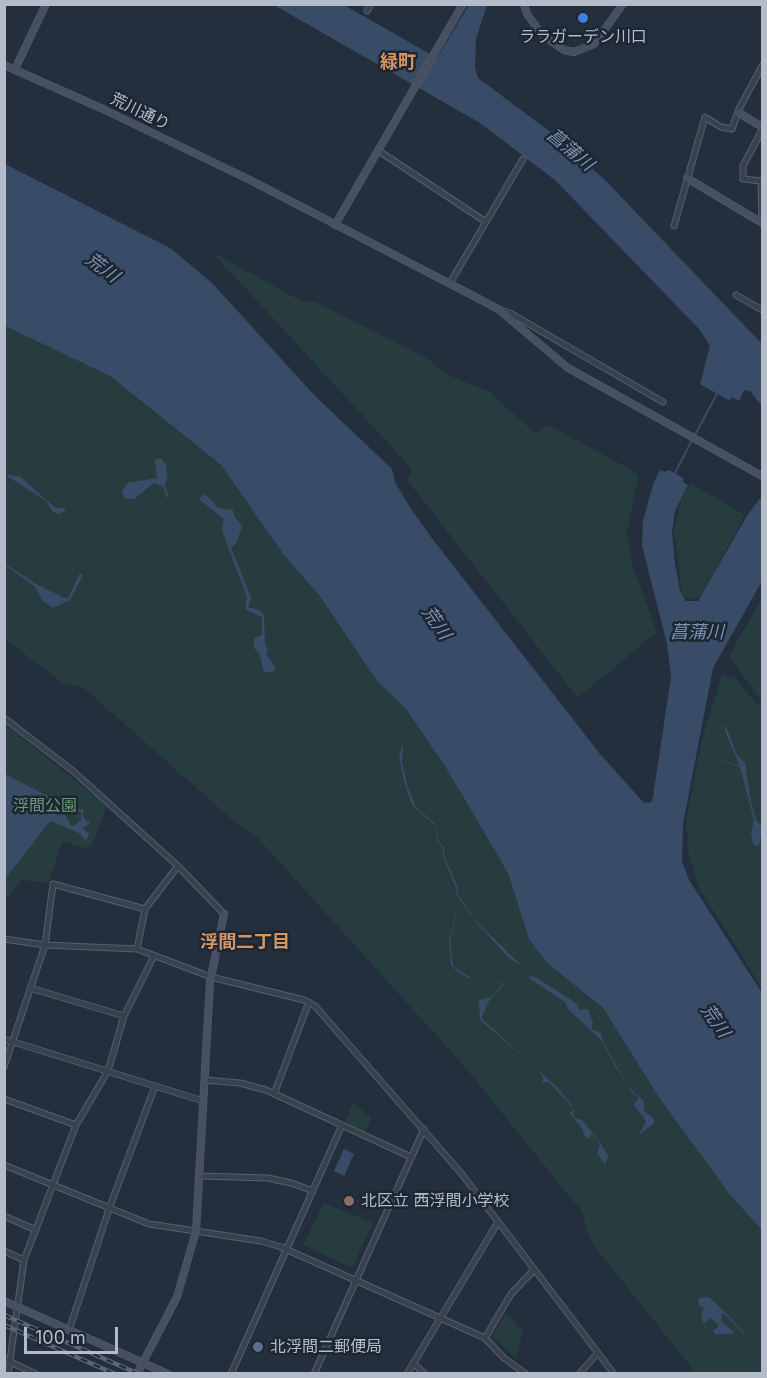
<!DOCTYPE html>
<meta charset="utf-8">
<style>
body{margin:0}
#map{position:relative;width:767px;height:1378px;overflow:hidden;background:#242f3e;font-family:Inter,sans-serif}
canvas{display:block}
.frame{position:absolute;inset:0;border:6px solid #b4bcc9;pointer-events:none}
.scale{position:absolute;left:24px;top:1327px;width:94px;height:27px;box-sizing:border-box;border:3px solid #b4bcc9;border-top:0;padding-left:8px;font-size:18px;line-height:21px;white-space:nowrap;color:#b4bcc9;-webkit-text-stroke:4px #1d2633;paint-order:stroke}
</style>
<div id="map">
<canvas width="767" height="1378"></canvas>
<div class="frame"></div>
<div class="scale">100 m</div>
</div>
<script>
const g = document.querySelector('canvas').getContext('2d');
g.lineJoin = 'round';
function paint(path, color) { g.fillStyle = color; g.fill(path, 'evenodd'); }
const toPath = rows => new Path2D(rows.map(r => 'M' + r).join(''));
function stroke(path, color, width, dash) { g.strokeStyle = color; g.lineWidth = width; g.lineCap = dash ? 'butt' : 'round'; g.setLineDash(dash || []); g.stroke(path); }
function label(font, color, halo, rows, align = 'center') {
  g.font = font + ' Inter,"Noto Sans JP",sans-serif'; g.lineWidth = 5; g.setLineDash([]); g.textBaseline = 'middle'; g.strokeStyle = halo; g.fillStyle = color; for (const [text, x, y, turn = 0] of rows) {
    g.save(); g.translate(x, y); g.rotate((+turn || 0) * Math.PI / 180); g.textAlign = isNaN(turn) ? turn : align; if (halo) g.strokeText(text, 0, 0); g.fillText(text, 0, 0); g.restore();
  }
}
const green = toPath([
 [212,252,303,302,315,302,428,359,450,376,488,391,535,433,549,425,635,472,638,478,627,532,633,567,657,632,578,698,407,480,412,469],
 [5,326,110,376,221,465,284,555,319,595,377,681,405,708,445,766,508,873,529,939,546,962,603,1008,658,1096,730,1195,762,1230,762,1373,696,1373,592,1243,587,1232,583,1213,464,1066,255,835,236,823,84,688,61,682,5,639],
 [690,483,745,515,701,596,692,600,686,598,682,593,674,531,681,500],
 [762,598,762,702,729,656],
 [722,675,734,677,762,709,762,988,698,886,687,847,688,835,685,826,701,743],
 [5,724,107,806,92,845,84,848,63,841,48,883,22,880,5,900],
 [353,1102,371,1118,366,1132,345,1122],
 [324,1203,373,1223,352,1268,303,1245],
 [506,1313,523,1330,516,1359,492,1336]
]);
const water = toPath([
 [274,5,344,5,437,58,469,5,487,5,476,39,475,68,478,78,549,131,605,180,762,344,762,406,750,391,744,390,739,401,732,397,730,401,700,384,710,346,700,330,555,180,480,123],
 [5,164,170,248,212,283,315,396,392,469,395,482,411,509,434,541,600,754,644,803,651,802,653,797,671,677,667,644,642,545,643,521,653,485,660,470,665,472,669,470,683,478,683,482,688,485,675,511,672,532,675,564,680,591,686,601,698,601,748,514,762,496,762,581,713,668,683,824,682,861,689,880,762,993,762,1230,730,1195,658,1096,603,1008,546,962,529,939,508,873,445,766,405,708,377,681,319,595,284,555,221,465,110,376,5,326],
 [161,458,166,465,167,479,164,487,154,483,134,499,125,499,122,492,127,483,157,478,155,460],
 [4,474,21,477,55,508,65,508,65,511,59,514,53,512,46,501],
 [205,494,218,508,233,510,234,516,242,526,237,542,231,548,251,597,248,607,261,611,264,616,265,643,268,650,266,654,276,668,272,672,264,672,259,653,254,648,254,638,262,635,262,617,245,609,247,597,222,531,224,519,199,499],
 [4,563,36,584,65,598,68,598,80,573,83,575,70,600,53,608,42,600,34,586,5,565],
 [725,724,737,755,745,763,751,803,756,820,762,827,759,846,753,844,751,833,754,820,740,767,704,755,740,766,725,731],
 [403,744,402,762,407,785,416,807,435,824,439,843,444,847,444,855,458,888,458,891,457,895,459,896,475,920,525,969,530,976,537,978,570,999,578,1005,578,1010,588,1009,593,1023,591,1029,601,1033,603,1041,628,1087,644,1101,644,1111,654,1119,654,1123,639,1135,646,1121,634,1105,639,1097,631,1092,614,1064,602,1041,568,1009,565,1002,532,980,523,967,509,958,475,921,460,900,450,940,453,966,471,978,505,983,489,1001,481,1018,559,1089,572,1106,574,1117,583,1121,601,1144,608,1156,605,1165,597,1153,600,1144,592,1134,589,1139,584,1135,583,1130,570,1113,573,1109,569,1104,549,1082,543,1083,543,1077,535,1067,480,1020,479,1000,492,997,503,983,468,978,459,973,451,965,449,940,460,899,456,895,457,891,443,855,443,848,438,843,435,826,412,805,404,781,399,756],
 [5,774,61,803,59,810,64,813,72,827,81,820,81,812,71,807,84,810,82,816,90,823,83,828,89,834,86,841,79,833,50,821,5,879],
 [344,1149,354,1154,344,1176,334,1171],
 [709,1297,728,1315,762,1354,725,1314,722,1314,721,1321,733,1331,733,1334,715,1334,713,1331,719,1326,711,1318,703,1324,701,1316,704,1308,699,1305,698,1301,699,1298]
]);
const stream = toPath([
 [695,435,718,392],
 [674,475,692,440],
 [164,486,168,497]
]);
const street = toPath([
 [367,11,371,4],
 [379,151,486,222,523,159],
 [762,223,761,181,743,179,743,166,762,130],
 [674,226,705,117,721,127,732,129,739,109,762,66],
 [450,283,486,222],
 [736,295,762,310],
 [500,310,510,313,663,402],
 [4,718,73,771,178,866,224,914],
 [4,939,45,945,137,949,211,977,304,1000,315,1006,461,1173,614,1374],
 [137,949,145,909,178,866],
 [30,988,124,1016],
 [4,1039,203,1101],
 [4,1067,45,945,53,884,145,909],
 [205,1080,240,1083,266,1090,411,1157],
 [274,1094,309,1002],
 [4,1099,76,1125],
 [4,1165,149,1224,261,1241,281,1247,485,1338,504,1358,526,1374],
 [199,1176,268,1178,291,1183,313,1191],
 [4,1216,36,1230],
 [4,1251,24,1260],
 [69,1330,109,1209,155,1086],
 [485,1338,511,1294,534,1270],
 [4,1359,36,1374],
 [413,1363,425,1374],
 [8,1374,24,1260,76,1125,108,1071,124,1016,154,956],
 [231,1374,342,1125],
 [314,1374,424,1129],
 [407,1374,498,1222],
 [579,1374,597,1354]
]);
const secondary = toPath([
 [524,4,527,14,542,35,564,50,574,52,594,44,623,4],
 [4,65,103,109,250,180,485,302,498,309,568,368,762,476],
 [15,69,46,4],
 [739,113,762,127],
 [687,178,762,223],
 [335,225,463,4],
 [4,1301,168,1374],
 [137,1374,177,1297,196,1231,210,982,224,914]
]);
const rail = toPath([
 [4,1315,139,1374],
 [4,1325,115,1374]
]);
const markers = [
 [583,18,6,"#3f7fe0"],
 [349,1201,6,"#8d6e63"],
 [258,1347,6,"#5c6f8a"]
];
const poiNames = [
 ["ララガーデン川口",583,37,"center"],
 ["北区立 西浮間小学校",361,1201],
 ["北浮間二郵便局",270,1347]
];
const streetNames = [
 ["荒川通り",140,112,26]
];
const parkNames = [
 ["浮間公園",45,806]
];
const neighbourhoodNames = [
 ["緑町",398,63],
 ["浮間二丁目",245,943]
];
const waterNames = [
 ["菖蒲川",570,150,40],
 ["荒川",102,268,37],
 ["荒川",436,623,55],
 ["菖蒲川",697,633],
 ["荒川",715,1021,55]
];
paint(green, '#263c3f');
paint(water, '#394c67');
stroke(stream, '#394c67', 2);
stroke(street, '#565f6c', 7);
stroke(secondary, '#565f6c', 8);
stroke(street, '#38414e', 5);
stroke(secondary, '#465061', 7);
stroke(rail, '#5a6575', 4.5);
stroke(rail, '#1d2633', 2, [7]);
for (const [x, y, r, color] of markers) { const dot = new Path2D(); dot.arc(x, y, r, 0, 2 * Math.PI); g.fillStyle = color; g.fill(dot); stroke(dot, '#1d2633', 2); }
label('16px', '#b4bcc9', '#1d2633', poiNames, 'left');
label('16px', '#b4bcc9', '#1d2633', streetNames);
label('16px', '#6b9a76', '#1d2633', parkNames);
label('bold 18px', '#d59563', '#1d2633', neighbourhoodNames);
label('italic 18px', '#7c92b1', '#1d2633', waterNames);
</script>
